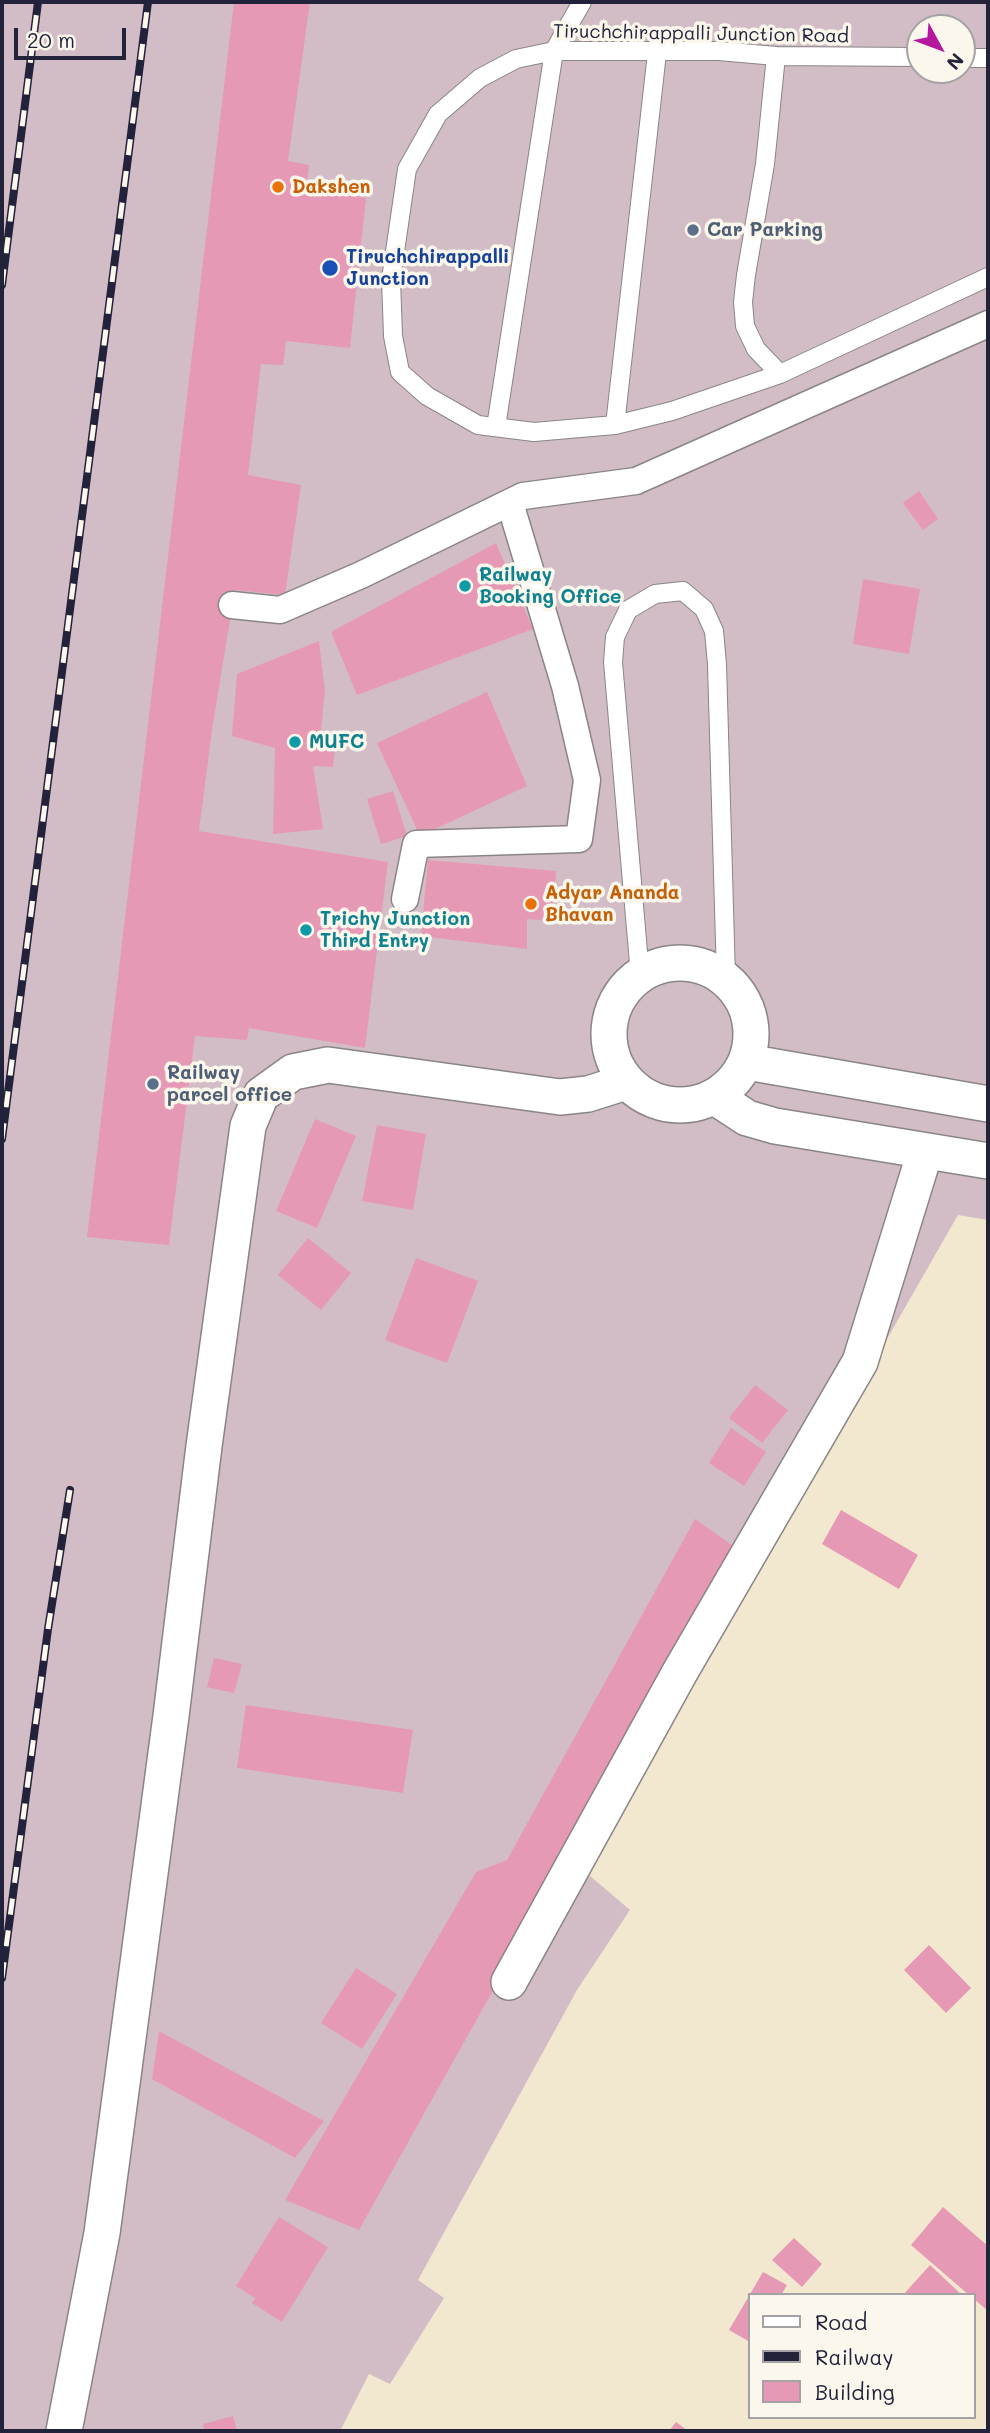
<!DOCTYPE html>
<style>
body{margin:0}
#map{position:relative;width:990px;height:2433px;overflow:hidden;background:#f2e8cf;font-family:Mali,sans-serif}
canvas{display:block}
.frame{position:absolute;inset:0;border:4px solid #22223b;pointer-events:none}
.legend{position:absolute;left:748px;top:2293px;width:228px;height:126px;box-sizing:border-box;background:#fbf7ec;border:2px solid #a4a2a5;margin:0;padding:9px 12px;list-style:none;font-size:21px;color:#22223b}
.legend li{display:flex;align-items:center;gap:14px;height:35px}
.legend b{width:35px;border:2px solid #a4a2a5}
.north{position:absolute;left:906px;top:14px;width:70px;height:70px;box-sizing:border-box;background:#fbf7ec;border:2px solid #a4a2a5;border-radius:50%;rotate:131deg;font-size:19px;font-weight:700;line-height:28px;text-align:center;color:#22223b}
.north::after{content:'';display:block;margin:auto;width:24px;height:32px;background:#b5179e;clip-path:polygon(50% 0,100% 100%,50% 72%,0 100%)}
.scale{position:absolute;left:14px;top:28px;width:112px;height:32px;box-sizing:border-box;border:4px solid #22223b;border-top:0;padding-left:9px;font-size:21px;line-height:24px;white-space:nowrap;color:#22223b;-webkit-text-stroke:5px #fbf7ec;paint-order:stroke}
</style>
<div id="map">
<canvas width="990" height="2433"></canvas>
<div class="frame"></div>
<ul class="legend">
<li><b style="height:9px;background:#fff"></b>Road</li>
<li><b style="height:9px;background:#22223b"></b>Railway</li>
<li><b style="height:19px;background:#e699b5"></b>Building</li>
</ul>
<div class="north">N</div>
<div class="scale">20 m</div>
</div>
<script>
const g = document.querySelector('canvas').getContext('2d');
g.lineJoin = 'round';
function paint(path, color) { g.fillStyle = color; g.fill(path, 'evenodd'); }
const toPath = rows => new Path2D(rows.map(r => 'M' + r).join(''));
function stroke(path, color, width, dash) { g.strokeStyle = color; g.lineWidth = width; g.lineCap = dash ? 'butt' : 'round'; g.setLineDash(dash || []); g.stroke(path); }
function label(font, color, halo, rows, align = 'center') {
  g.font = font + ' Mali,sans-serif'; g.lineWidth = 7; g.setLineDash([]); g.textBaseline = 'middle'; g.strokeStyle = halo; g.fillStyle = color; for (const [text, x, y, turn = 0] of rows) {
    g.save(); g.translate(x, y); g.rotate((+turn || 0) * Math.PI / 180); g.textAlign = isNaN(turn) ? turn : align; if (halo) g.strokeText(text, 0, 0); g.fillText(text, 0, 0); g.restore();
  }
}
const industrial = toPath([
 [2,2,988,2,988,1220,958,1215,583,1870,630,1910,577,1990,418,2280,444,2298,390,2384,369,2374,340,2431,2,2431],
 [920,28,962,28,962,70,920,70]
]);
const building = toPath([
 [234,2,310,2,288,161,309,165,306,189,366,198,350,348,286,341,283,365,261,364,248,475,301,485,285,595,235,590,212,730,199,831,388,862,365,1048,249,1028,247,1040,195,1036,169,1245,87,1237],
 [919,491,938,519,923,530,903,503],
 [496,543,533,629,357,695,331,632],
 [863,579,920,589,909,654,853,644],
 [319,641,325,690,321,731,337,733,333,767,313,766,323,829,273,834,275,748,232,736,237,674],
 [487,692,527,786,420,836,377,743],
 [393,791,407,836,381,844,367,799],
 [428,860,556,871,552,921,527,919,527,949,421,936],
 [315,1119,356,1136,317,1228,276,1211],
 [377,1125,426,1134,413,1210,362,1201],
 [308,1238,351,1273,321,1310,278,1275],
 [416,1258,478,1281,447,1363,385,1340],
 [755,1385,788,1410,762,1443,729,1418],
 [731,1428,766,1452,744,1486,709,1463],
 [841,1510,918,1555,899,1589,822,1544],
 [695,1519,739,1550,359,2230,285,2200,476,1872,507,1860],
 [214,1658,242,1664,234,1693,207,1687],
 [246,1705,413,1730,403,1793,237,1768],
 [929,1945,971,1988,946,2013,904,1970],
 [356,1968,397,1994,362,2049,321,2023],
 [159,2031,324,2121,295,2158,152,2079],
 [943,2207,988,2246,988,2311,974,2299,974,2295,969,2295,911,2245],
 [279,2217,328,2247,282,2322,252,2303,255,2298,236,2286],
 [794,2238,822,2264,802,2287,772,2260],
 [930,2265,962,2295,903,2295],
 [763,2272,787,2285,781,2295,750,2295,750,2342,729,2330],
 [233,2416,237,2431,205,2431,203,2424],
 [676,2422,688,2431,669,2431]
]);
const service = toPath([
 [776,56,765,164,746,275,743,302,745,326,756,349,780,374],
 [920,57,776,56,719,51,554,51,516,59,480,78,438,114,407,169,391,279,393,336,400,372,427,396,478,425,534,432,615,425,672,411,780,374,988,277],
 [962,58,988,58],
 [615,425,657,53],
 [496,427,554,51,582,2],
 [640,975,613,662,615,637,628,610,655,594,683,591,704,609,714,631,717,664,726,978]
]);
const pedestrian = toPath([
 [232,605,280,610,361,575,523,496,636,481,988,324],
 [405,899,416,844,579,839,587,780,565,686,510,503]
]);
const minor = toPath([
 '609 1034a71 71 0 1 1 142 0a71 71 0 1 1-142 0Z',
 [747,1062,988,1104],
 [715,1097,747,1118,775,1126,988,1161],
 [509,1982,680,1672,860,1362,925,1152],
 [64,2431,102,2233,171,1716,204,1446,248,1126,261,1095,293,1072,328,1065,560,1097,588,1094,626,1082]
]);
const rail = toPath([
 [2,285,38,2],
 [2,1139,148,2],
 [2,1978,48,1629,70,1490]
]);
const markers = [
 [278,187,7,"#e8710a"],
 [693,230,7,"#5c6f8a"],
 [330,268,9,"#1a4fb4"],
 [465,586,7,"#0f9aa8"],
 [295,742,7,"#0f9aa8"],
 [531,904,7,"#e8710a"],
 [306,930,7,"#0f9aa8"],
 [153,1084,7,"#5c6f8a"]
];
const streetNames = [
 ["Tiruchchirappalli Junction Road",701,34,1]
];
const foodNames = [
 ["Dakshen",292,187],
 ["Adyar Ananda",545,893],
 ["Bhavan",545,915]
];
const serviceNames = [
 ["Car Parking",707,230],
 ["Railway",167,1073],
 ["parcel office",167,1095]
];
const transitNames = [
 ["Tiruchchirappalli",346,257],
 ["Junction",346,279]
];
const cultureNames = [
 ["Railway",479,575],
 ["Booking Office",479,597],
 ["MUFC",309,742],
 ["Trichy Junction",320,919],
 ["Third Entry",320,941]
];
paint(industrial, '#d2bdc6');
paint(building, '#e699b5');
stroke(service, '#8a8585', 20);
stroke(pedestrian, '#8a8585', 29);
stroke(minor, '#8a8585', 38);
stroke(service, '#fff', 18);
stroke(pedestrian, '#fff', 26);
stroke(minor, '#fff', 35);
stroke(rail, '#22223b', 8);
stroke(rail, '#fbf7ec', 5, [16]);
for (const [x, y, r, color] of markers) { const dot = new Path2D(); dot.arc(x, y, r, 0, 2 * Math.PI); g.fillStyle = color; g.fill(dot); stroke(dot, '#fbf7ec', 2.5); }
label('19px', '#22223b', '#fbf7ec', streetNames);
label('bold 19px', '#c56008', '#fbf7ec', foodNames, 'left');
label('bold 19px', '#4e5e75', '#fbf7ec', serviceNames, 'left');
label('bold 19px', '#164399', '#fbf7ec', transitNames, 'left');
label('bold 19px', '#0d838f', '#fbf7ec', cultureNames, 'left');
</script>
